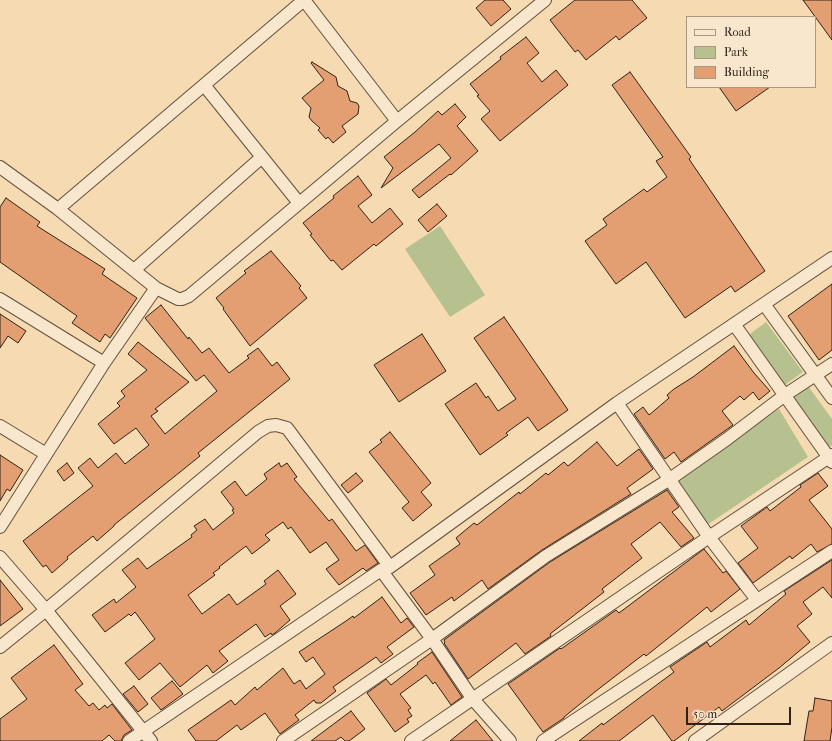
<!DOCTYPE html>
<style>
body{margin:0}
#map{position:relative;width:832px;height:741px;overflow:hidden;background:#f5dab2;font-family:"IM FELL French Canon",serif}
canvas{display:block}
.legend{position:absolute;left:686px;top:16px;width:130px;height:72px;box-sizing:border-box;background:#f8e7cd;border:1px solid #a89884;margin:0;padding:5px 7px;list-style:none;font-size:12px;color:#312216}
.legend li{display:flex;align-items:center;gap:8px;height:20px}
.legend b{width:20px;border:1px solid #a89884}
.scale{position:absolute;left:686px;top:707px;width:105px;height:18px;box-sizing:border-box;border:2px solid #312216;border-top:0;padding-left:5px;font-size:12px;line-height:14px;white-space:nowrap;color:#312216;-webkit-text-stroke:3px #f8e7cd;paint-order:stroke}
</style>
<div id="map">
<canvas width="832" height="741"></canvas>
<ul class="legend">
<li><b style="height:5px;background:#f8e7cd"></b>Road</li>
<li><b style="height:11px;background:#b7c190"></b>Park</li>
<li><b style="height:11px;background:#e39e72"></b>Building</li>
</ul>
<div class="scale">50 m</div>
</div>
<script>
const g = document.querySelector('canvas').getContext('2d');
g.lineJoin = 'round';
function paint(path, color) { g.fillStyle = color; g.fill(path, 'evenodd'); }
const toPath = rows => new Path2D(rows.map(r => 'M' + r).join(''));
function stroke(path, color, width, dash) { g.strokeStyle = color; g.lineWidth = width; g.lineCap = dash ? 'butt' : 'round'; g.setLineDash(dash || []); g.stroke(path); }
const green = toPath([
 [440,226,485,295,450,317,405,249],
 [766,322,803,372,783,386,746,337],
 [808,386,832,419,832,445,825,450,788,401],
 [779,409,808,457,707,525,675,480]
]);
const building = toPath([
 [485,0,503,0,511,9,491,26,476,8,485,0],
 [575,0,632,0,647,18,619,40,616,36,586,60,578,50,575,52,550,20,575,0],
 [803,0,832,0,832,40,803,0],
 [526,37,539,53,527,63,542,82,556,70,568,85,500,141,481,119,490,111,477,96,479,95,470,84,501,59,500,57,526,37],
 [312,62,336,77,338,86,347,91,350,101,357,103,359,106,358,114,342,126,346,132,333,143,328,137,326,139,318,130,320,128,312,121,309,117,311,108,302,98,324,80,311,63,312,62],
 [630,72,691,157,689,159,765,271,735,292,731,286,685,318,646,262,616,284,585,241,607,225,603,219,644,189,647,192,667,177,656,161,663,157,612,85,630,72],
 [719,87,770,87,736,111,719,87],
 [455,104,466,117,457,126,478,151,451,175,450,174,419,198,412,190,451,158,439,144,381,188,393,168,384,157,415,132,438,111,442,115,455,104],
 [358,176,372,195,358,206,372,223,390,208,403,224,376,246,374,244,342,270,333,260,331,261,310,235,312,234,303,223,334,198,333,196,358,176],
 [6,198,40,222,37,226,105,269,102,274,137,298,110,338,105,334,100,342,72,323,77,316,0,262,0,207,6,198],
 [437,204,447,216,428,232,418,220,437,204],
 [271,251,301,286,299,288,307,298,250,346,223,309,224,308,216,298,246,273,244,271,271,251],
 [832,284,832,350,819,360,788,316,832,284],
 [161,305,188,339,189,337,202,353,209,348,229,373,249,358,247,356,258,348,272,366,277,362,290,379,198,453,200,456,114,525,114,526,97,541,93,536,67,557,68,559,52,573,46,565,43,567,23,541,93,486,78,468,90,458,98,468,116,453,125,464,149,445,136,428,114,444,98,424,120,406,117,403,125,396,121,391,147,370,128,354,138,342,189,382,155,409,158,411,151,416,165,434,217,391,204,375,196,381,145,318,161,305],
 [0,314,26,331,18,343,8,336,0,348,0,314],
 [504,317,568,410,538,431,528,417,506,433,508,435,480,455,445,404,476,383,486,398,488,396,498,411,516,399,474,338,504,317],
 [422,334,446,371,399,402,374,365,422,334],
 [734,346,754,373,770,391,759,400,753,392,744,400,740,396,722,411,733,425,681,462,674,452,665,459,634,414,643,407,649,415,669,398,667,395,674,389,693,377,734,346],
 [390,432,431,483,421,492,432,505,413,521,402,508,409,502,369,452,382,442,380,440,390,432],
 [597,442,617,466,639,449,653,469,627,488,631,494,542,550,488,589,482,580,454,601,452,597,426,615,410,593,435,575,429,566,460,544,456,538,474,523,477,525,519,492,520,494,546,473,548,475,564,462,568,466,597,442],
 [0,455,23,470,10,491,7,489,0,501,0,455],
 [67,463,74,473,64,481,57,471,67,463],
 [279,463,281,467,287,463,297,477,294,479,329,521,332,519,356,551,365,545,378,563,366,571,363,568,339,585,326,569,339,560,326,542,310,553,291,527,288,529,283,522,265,535,270,540,252,554,246,546,219,567,220,568,213,573,215,575,188,595,202,614,229,594,237,605,266,584,264,581,278,570,296,594,280,606,290,620,275,633,272,635,271,633,265,637,256,624,219,651,228,661,213,673,207,665,180,687,160,663,139,680,125,663,155,639,135,612,131,616,129,614,105,632,92,615,114,599,116,603,136,587,122,570,138,558,147,569,192,537,191,535,197,530,194,526,205,519,213,530,234,513,232,510,234,509,221,492,235,481,246,496,267,479,264,474,279,463],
 [356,473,363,481,348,493,341,485,356,473],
 [818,473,828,486,809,500,832,529,832,544,817,552,811,544,792,559,790,556,753,583,738,563,758,548,741,526,767,507,770,511,801,487,800,485,818,473],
 [667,490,679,507,672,512,694,538,681,547,660,522,631,544,642,558,602,589,604,592,550,634,551,636,525,654,516,643,468,679,444,643,445,642,444,640,550,562,667,490],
 [704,549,723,573,726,571,740,589,711,612,707,607,646,656,644,654,596,691,564,717,564,718,543,732,508,684,560,648,561,649,616,610,619,613,704,549],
 [832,560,832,598,823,587,803,602,812,614,797,626,810,642,779,668,722,711,719,707,674,741,672,741,653,715,619,741,579,741,602,723,603,725,674,672,670,667,707,642,710,647,746,620,749,625,786,594,784,591,832,560],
 [0,580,23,609,0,626,0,580],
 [382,597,401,623,407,618,414,627,387,647,393,654,381,663,376,657,333,687,336,691,321,703,316,703,314,700,295,715,299,720,280,734,265,713,241,730,237,725,216,741,196,741,188,730,231,700,235,705,255,687,257,690,283,668,294,684,300,680,306,689,325,674,313,657,306,662,299,652,346,621,353,616,354,618,382,597],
 [54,645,83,684,75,690,89,706,93,703,99,710,105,705,107,708,112,704,132,730,124,735,121,741,115,741,109,735,102,741,0,741,0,719,27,699,11,678,54,645],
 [432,652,462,697,451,705,435,682,433,684,426,675,400,694,411,708,408,710,412,716,407,719,409,722,395,732,367,693,386,679,391,685,418,664,417,663,432,652],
 [172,681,183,694,161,710,151,698,172,681],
 [134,686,148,704,138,712,123,694,134,686],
 [815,698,832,701,832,727,830,741,804,741,809,711,813,711,815,698],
 [351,711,365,729,349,741,345,741,341,737,335,741,311,741,351,711],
 [476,720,493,741,450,741,461,732,476,720]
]);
const street = toPath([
 [304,0,397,121],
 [204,85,299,203],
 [0,167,58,209,156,288,178,299,182,299,189,296,397,121,545,0],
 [58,209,304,0],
 [134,270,262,157],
 [0,299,104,363],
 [764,304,832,398],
 [734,324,832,462],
 [617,403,709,537,757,600],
 [0,426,46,454],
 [0,527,104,363,156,288],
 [0,557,46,610,151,741],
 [381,570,432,639,472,698,510,741],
 [0,647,46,610,258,432,268,426,276,425,287,428,390,567],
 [129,741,381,570,390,567,617,403,832,258],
 [283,741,432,639,546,556,670,479,727,439,785,395,832,364],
 [411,741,709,537,832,455],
 [543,741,832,551],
 [695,741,832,643]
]);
paint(green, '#b7c190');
paint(building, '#e39e72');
stroke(building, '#312216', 1);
stroke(street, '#62503d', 14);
stroke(street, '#f8e7cd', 12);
</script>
